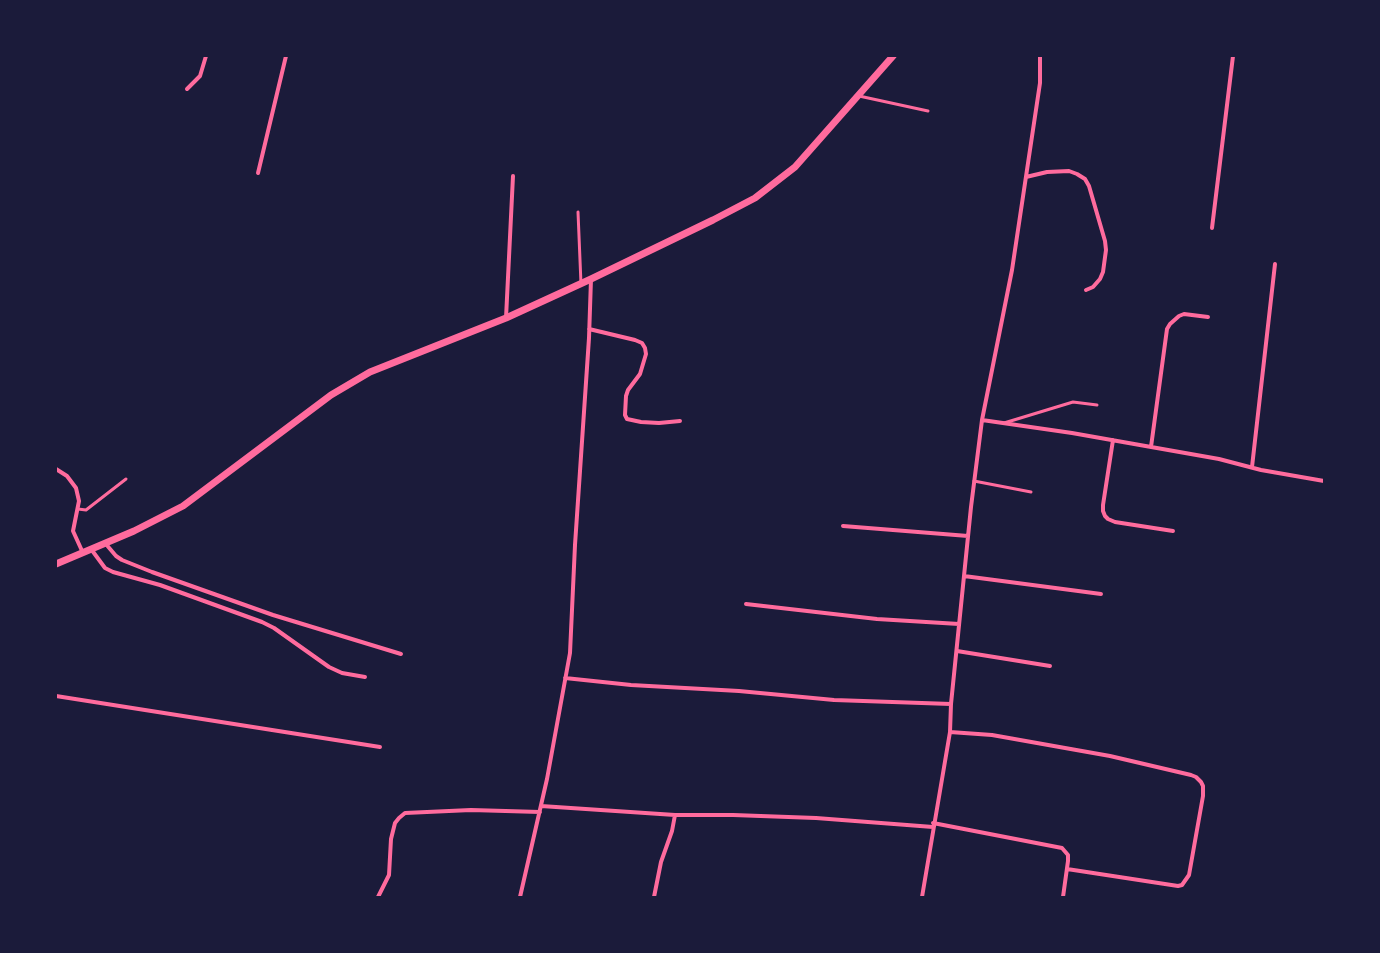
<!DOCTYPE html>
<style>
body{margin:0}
#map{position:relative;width:1380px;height:953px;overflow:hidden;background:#1b1b3a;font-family:Quicksand,sans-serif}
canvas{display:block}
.frame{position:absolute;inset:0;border:57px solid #1b1b3a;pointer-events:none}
</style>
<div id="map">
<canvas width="1380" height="953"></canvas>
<div class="frame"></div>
</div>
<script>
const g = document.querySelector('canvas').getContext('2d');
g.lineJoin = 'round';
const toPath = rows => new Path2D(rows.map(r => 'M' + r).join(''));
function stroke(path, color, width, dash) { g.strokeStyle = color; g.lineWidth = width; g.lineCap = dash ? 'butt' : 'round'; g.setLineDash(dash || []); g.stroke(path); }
const service = toPath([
 [859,96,928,111],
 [578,212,581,284],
 [1004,423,1073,402,1097,405],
 [974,481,1031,492],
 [78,509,86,510,126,479]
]);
const minor = toPath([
 [187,89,200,76,206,56],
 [258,173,286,56],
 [1026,177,1047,172,1069,171,1077,174,1085,179,1089,186,1105,241,1106,250,1103,272,1100,279,1093,287,1086,290],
 [1212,228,1233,56],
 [506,318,513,176],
 [589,329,635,340,642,343,645,348,646,354,640,374,628,390,626,396,625,415,627,419,641,422,659,423,680,421],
 [982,420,1072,433,1219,459,1261,470,1324,481],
 [1113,440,1103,505,1103,511,1105,516,1108,519,1115,522,1173,531],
 [1151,447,1167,329,1170,324,1179,316,1184,314,1208,317],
 [1252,467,1275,264],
 [56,469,67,476,76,488,79,501,73,531,83,553],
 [843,526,968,536],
 [105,543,116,556,122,560,152,572,273,615,401,654],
 [91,549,105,568,113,572,160,585,262,622,274,628,329,667,342,673,365,677],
 [964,576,1101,594],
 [746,604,877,619,959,624],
 [957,651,1050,666],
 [565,678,631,685,739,691,834,700,951,704],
 [56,696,380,747],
 [950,732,992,735,1110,756,1191,775,1196,777,1201,782,1203,786,1203,796,1189,875,1182,885,1178,886,1067,869],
 [541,806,675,815,733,815,816,818,933,827],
 [933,823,1062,848,1068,855,1068,861,1063,897],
 [378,897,389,875,391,839,395,823,399,818,405,813,471,810,540,812],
 [520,897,547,779,570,653,575,545,589,338,591,279],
 [654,897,661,862,672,831,675,815],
 [922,897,950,732,951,704,971,507,982,420,1012,270,1040,83,1040,56]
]);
const tertiary = toPath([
 [56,564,134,531,183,506,331,395,370,372,506,318,591,279,713,220,755,198,795,167,893,56]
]);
stroke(service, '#ff6b9d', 3);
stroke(minor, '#ff6b9d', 4);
stroke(tertiary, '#ff6b9d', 7);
</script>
